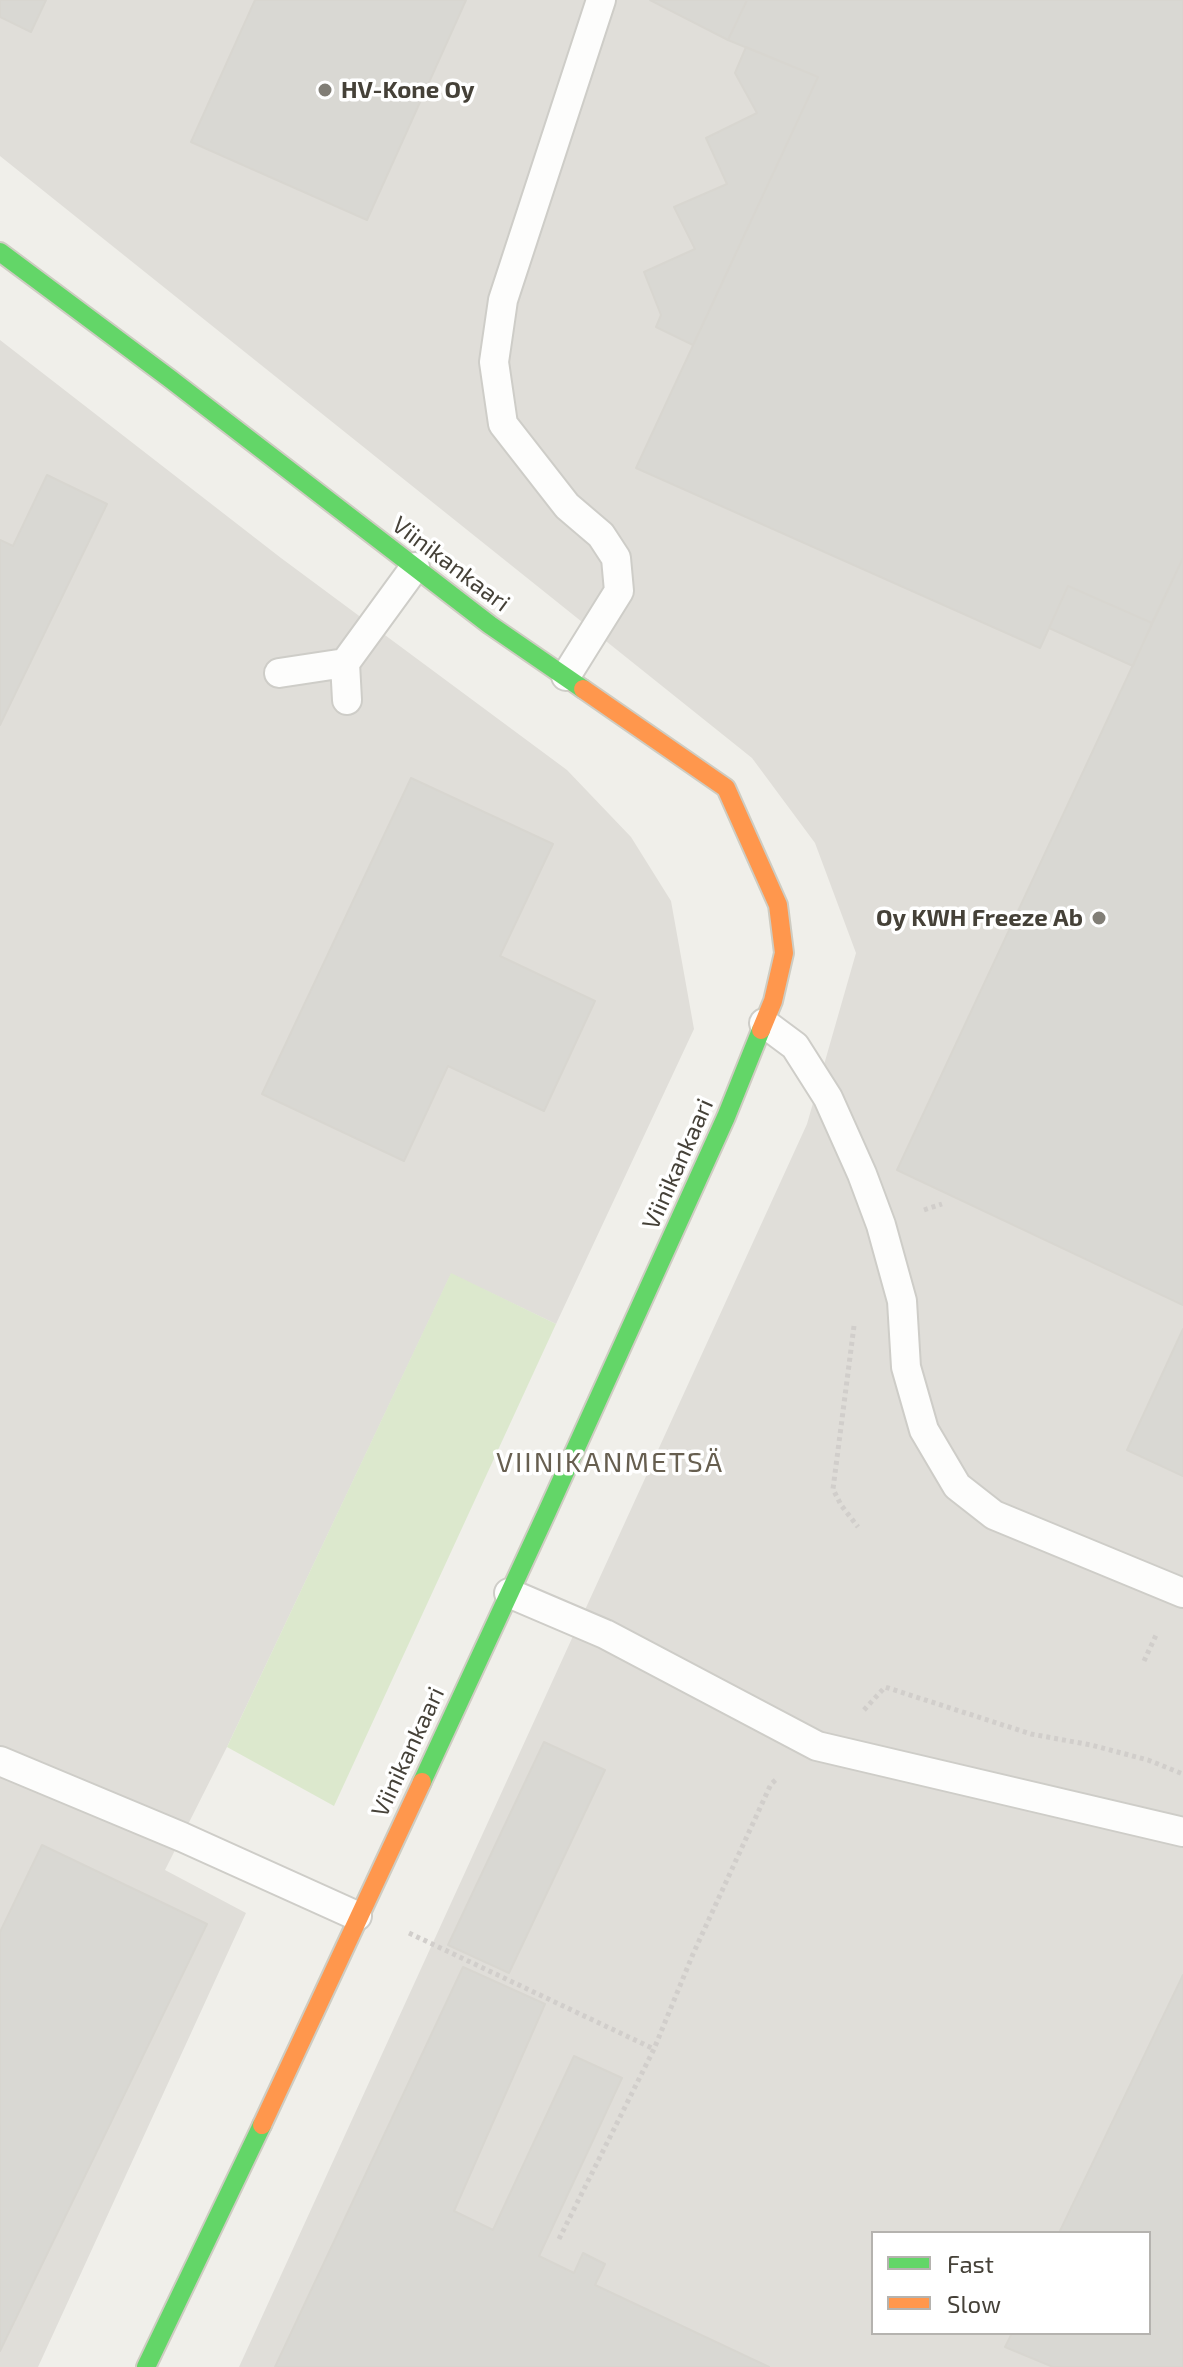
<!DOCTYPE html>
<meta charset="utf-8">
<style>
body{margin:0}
#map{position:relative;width:1183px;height:2367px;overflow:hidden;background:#f0efea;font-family:"Exo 2",sans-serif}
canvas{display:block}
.legend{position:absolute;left:871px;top:2231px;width:280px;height:104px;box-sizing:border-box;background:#fff;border:2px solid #b5b3af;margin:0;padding:10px 14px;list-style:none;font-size:24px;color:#454138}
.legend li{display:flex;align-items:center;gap:16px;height:40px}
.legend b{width:40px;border:2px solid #b5b3af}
</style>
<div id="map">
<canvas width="1183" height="2367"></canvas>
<ul class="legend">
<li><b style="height:10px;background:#63d668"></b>Fast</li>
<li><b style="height:10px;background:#ff974d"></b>Slow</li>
</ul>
</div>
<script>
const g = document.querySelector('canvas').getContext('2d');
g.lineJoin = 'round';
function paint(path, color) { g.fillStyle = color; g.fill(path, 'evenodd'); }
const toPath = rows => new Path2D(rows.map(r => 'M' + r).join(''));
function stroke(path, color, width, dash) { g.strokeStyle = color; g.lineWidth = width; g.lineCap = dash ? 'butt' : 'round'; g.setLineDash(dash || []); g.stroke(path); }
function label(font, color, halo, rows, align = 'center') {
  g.font = font + ' "Exo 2",sans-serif'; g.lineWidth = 7; g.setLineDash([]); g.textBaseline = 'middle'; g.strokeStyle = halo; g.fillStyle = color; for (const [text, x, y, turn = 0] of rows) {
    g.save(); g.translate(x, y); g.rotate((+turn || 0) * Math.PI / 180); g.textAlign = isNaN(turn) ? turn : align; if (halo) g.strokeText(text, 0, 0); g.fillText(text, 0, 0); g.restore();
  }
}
const industrial = toPath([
 [0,0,1183,0,1183,2367,239,2367,807,1124,856,953,815,843,752,758,0,156],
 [873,2233,1149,2233,1149,2333,873,2333],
 [0,340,281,558,567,770,631,837,671,901,694,1029,556,1324,451,1274,227,1747,165,1870,246,1913,38,2367,0,2367]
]);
const green = toPath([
 [451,1273,556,1324,334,1806,227,1747]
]);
const building = toPath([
 [0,0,46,0,31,32,0,17,0,0],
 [255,0,466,0,367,220,191,142,255,0],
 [650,0,747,0,728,40,650,0],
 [747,0,1183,0,1183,558,1152,623,1068,586,1040,648,636,468,818,77,728,40,747,0],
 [746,47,818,77,693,345,656,327,661,315,644,272,695,249,674,207,727,184,706,138,757,113,735,73,746,47],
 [47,475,107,504,0,725,0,540,13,546,47,475],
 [1183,558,1183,1305,897,1170,1183,558],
 [1068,586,1152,623,1133,666,1049,628,1068,586],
 [411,778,553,844,500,956,595,1001,544,1111,448,1066,404,1161,262,1094,411,778],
 [1183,1329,1183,1476,1127,1450,1183,1329],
 [544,1742,605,1770,509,1973,448,1945,544,1742],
 [42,1845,207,1924,0,2351,0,1932,42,1845],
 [463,1967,545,2004,454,2211,493,2230,574,2056,622,2078,539,2256,574,2273,583,2253,605,2264,595,2285,769,2367,275,2367,463,1967],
 [1183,1975,1183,2367,1053,2367,1005,2347,1012,2333,1149,2333,1149,2233,1059,2233,1183,1975]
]);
const path = toPath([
 [924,1210,942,1204],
 [854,1326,833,1489,841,1505,858,1527],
 [1144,1661,1157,1633],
 [864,1710,885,1687,1031,1734,1091,1745,1148,1760,1183,1774],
 [409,1933,654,2049],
 [559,2239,654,2049,693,1954,771,1784,778,1778]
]);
const lane = toPath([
 [279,673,345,663],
 [566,676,619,591,616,558,601,535,567,506,503,424,494,362,503,300,601,0],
 [347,700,345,663,415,567],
 [764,1023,795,1046,828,1098,862,1174,881,1225,902,1301,906,1367,924,1430,957,1486,994,1515,1183,1593],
 [509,1593,605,1634,817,1746,1183,1832],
 [0,1761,182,1837,357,1916]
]);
const fast = toPath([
 [0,252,169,378,490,625,583,689],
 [422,1782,547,1512,726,1117,761,1030],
 [146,2367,262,2125]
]);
const slow = toPath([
 [583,689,726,788,778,905,784,953,773,1001,761,1030],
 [262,2125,422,1782]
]);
const markers = [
 [325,90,8,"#817e76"],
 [1099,918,8,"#817e76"]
];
const poiNames = [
 ["HV-Kone Oy",341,90],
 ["Oy KWH Freeze Ab",1083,918,"right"]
];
const streetNames = [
 ["Viinikankaari",451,564,37],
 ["Viinikankaari",678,1164,-66],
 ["Viinikankaari",408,1752,-65]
];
const quarterNames = [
 ["VIINIKANMETSÄ",610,1463]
];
paint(industrial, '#e0ded9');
paint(green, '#dce8cd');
paint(building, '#d9d8d3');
stroke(building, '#d8d6d0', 2);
stroke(lane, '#cecdc8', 32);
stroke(fast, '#ceccc2', 22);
stroke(slow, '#ceccc2', 22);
stroke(path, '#d1cecb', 5, [4, 4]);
stroke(lane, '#fdfdfc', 28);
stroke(fast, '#63d668', 18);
stroke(slow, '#ff974d', 18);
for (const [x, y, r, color] of markers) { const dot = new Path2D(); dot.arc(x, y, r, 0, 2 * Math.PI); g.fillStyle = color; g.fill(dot); stroke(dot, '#fff', 3); }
label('bold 24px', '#454138', '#fff', poiNames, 'left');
label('24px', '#454138', '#fff', streetNames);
g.letterSpacing = '2px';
label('28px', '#675f50', '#fff', quarterNames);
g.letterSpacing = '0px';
</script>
